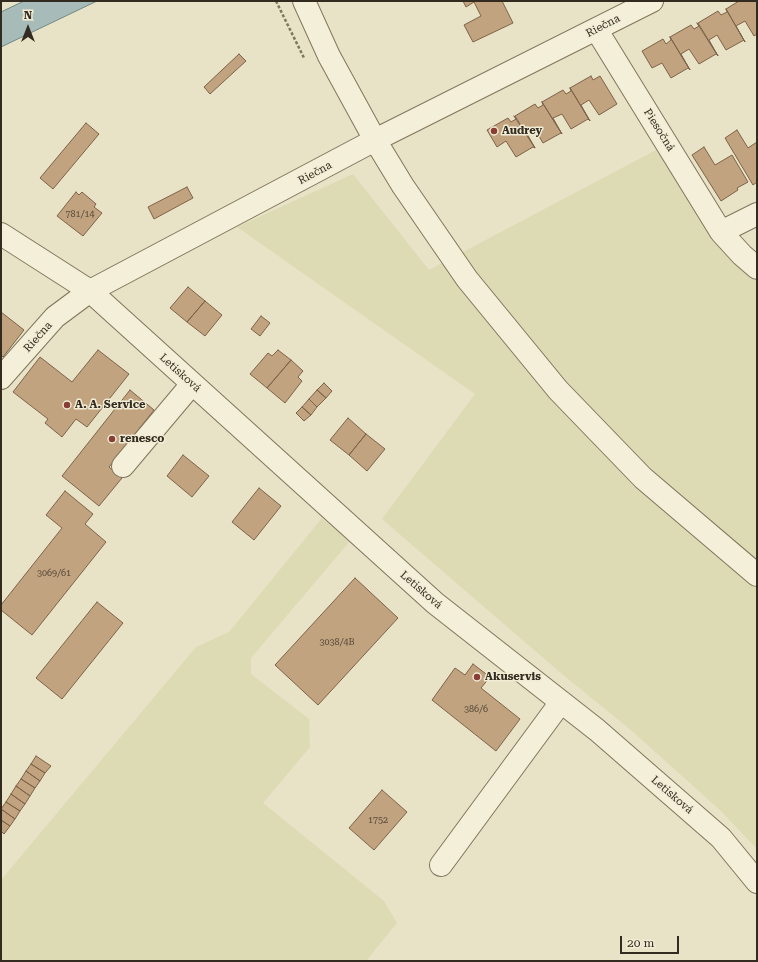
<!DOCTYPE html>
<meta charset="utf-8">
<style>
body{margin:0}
#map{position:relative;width:758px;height:962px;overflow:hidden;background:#e8e2c6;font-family:"Roboto Serif",serif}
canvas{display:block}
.frame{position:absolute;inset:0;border:2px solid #332b20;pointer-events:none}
.north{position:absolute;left:8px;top:8px;width:40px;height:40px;-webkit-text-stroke:3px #f1ecd4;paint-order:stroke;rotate:0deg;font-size:11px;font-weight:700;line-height:16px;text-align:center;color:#332b20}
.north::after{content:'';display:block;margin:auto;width:14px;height:18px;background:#332b20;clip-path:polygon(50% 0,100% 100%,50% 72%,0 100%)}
.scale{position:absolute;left:620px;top:936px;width:59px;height:18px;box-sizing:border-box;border:2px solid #332b20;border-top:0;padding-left:5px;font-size:12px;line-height:14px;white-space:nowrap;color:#332b20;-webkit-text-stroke:3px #f1ecd4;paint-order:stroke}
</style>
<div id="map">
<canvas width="758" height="962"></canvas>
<div class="frame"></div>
<div class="north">N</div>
<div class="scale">20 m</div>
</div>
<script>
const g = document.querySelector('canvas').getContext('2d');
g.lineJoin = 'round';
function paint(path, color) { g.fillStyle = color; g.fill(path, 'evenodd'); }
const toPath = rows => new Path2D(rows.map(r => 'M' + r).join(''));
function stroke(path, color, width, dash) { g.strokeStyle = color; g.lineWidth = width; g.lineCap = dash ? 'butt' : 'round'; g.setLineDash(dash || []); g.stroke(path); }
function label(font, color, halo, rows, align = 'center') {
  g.font = font + ' "Roboto Serif",serif'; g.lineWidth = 3; g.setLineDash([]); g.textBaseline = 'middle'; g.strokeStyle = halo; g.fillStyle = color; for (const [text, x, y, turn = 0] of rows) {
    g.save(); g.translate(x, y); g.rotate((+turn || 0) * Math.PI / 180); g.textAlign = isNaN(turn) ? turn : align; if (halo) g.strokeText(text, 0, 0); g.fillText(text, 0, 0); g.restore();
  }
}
const farmland = toPath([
 [656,150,757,268,757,849,721,811,632,731,562,674,382,519,475,394,237,227,353,174,429,270],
 [322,518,350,541,251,658,251,674,309,719,310,747,263,803,384,901,397,923,366,961,1,961,1,880,196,647,229,632]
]);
const water = toPath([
 [24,1,97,1,1,47,1,12,24,1]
]);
const building = toPath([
 [463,1,502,1,513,23,473,42,464,25,481,16,474,2,466,7,463,1],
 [739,1,757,1,757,34,754,36,745,21,736,26,745,42,726,9,739,1],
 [726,9,745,42,744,40,726,50,717,35,709,40,718,56,698,23,718,11,721,15,727,12,726,9],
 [697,23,718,56,716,54,699,64,689,49,681,54,690,70,670,37,691,25,694,29,699,26,697,23],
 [670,37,690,70,688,68,671,78,662,63,652,68,642,51,663,39,666,44,671,40,670,37],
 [239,54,246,61,210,94,204,87,239,54],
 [591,76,593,80,600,76,617,104,599,115,589,100,581,105,590,121,570,88,591,76],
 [570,88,590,121,588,119,571,129,562,114,553,118,562,134,542,102,563,90,566,94,571,91,570,88],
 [542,102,562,134,561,133,543,143,534,128,526,132,535,148,515,116,535,104,538,108,543,105,542,102],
 [514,116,535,148,533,147,516,157,506,141,497,147,487,130,508,118,511,122,516,119,514,116],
 [86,123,99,134,53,189,40,178,86,123],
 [737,130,748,148,757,142,757,182,753,185,725,138,737,130],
 [704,147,715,165,732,155,748,182,737,188,738,190,721,201,692,155,704,147],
 [187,187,193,198,154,219,148,207,187,187],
 [76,192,79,195,82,192,96,204,94,207,102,213,83,236,57,216,76,192],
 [188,287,205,301,187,322,170,308,188,287],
 [205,301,222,315,205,336,187,322,205,301],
 [1,312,24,330,3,357,1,355,1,312],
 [261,316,270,323,260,336,251,329,261,316],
 [98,350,129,374,87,427,76,419,62,437,45,423,48,419,13,392,40,357,72,382,98,350],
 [278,350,291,360,267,388,250,374,268,353,272,356,278,350],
 [291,360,303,371,298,377,302,381,285,403,267,388,291,360],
 [324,383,332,391,326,398,317,390,324,383],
 [130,390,154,410,109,467,122,478,99,506,62,476,130,390],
 [317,390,326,398,317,407,309,399,317,390],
 [309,399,317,407,311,415,302,407,309,399],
 [302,407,311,415,304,421,296,413,302,407],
 [348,418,366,434,349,455,330,440,348,418],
 [366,434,385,449,367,471,349,455,366,434],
 [183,455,209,476,192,497,167,476,183,455],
 [259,488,281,506,254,540,232,522,259,488],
 [65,491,93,514,85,524,106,542,32,635,1,610,1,605,62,528,46,515,65,491],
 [355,578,398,618,318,705,275,665,355,578],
 [97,602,123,623,62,699,36,678,97,602],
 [473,664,490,677,481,688,520,719,496,751,432,700,455,668,465,675,473,664],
 [36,756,51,766,45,773,31,764,36,756],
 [31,764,45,773,40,781,26,771,31,764],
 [26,771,40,781,35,788,21,779,26,771],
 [21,779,35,788,30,796,16,786,21,779],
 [16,786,30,796,25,804,11,794,16,786],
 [382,790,407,812,374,850,349,828,382,790],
 [11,794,25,804,20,811,6,802,11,794],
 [6,802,20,811,15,819,1,809,6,802],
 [1,809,15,819,10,826,1,820,1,809],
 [1,820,10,826,4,834,1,831,1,820]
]);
const path = toPath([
 [276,1,304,58]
]);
const minor = toPath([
 [304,1,329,56,375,140,403,186,467,279,558,390,643,478,757,575],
 [596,29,721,232,757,214],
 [721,232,742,255,757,268],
 [1,234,90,291,435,603,597,730,721,838,757,882],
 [1,378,55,317,90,291,375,140,652,1],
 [123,466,192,384],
 [441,865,561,702]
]);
const markers = [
 [494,131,4,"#883e36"],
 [67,405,4,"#883e36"],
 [112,439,4,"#883e36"],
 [477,677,4,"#883e36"]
];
const numberNames = [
 ["781/14",80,214],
 ["3069/61",54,573],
 ["3038/4B",337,642],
 ["386/6",476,709],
 ["1752",378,820]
];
const streetNames = [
 ["Riečna",603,26,-27],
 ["Piesočná",659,130,58],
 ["Riečna",315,173,-28],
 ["Riečna",38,337,-48],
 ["Letisková",180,373,42],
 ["Letisková",421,590,41],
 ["Letisková",672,795,41]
];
const poiNames = [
 ["Audrey",502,131],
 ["A. A. Service",75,405],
 ["renesco",120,439],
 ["Akuservis",485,677]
];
paint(farmland, '#dddbb4');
paint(water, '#a7bcb8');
stroke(water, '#6f8986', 1);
paint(building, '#c1a380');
stroke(building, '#7d6247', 1);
stroke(minor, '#81755e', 24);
stroke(path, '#81755e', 2.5, [3, 2]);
stroke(minor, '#f4efd8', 22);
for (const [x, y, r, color] of markers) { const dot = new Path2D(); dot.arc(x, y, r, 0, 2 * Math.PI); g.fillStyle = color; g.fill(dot); stroke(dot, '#f1ecd4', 1.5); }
label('9px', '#564938', null, numberNames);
label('11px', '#332b20', '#f1ecd4', streetNames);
label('bold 11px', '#332b20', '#f1ecd4', poiNames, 'left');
</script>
